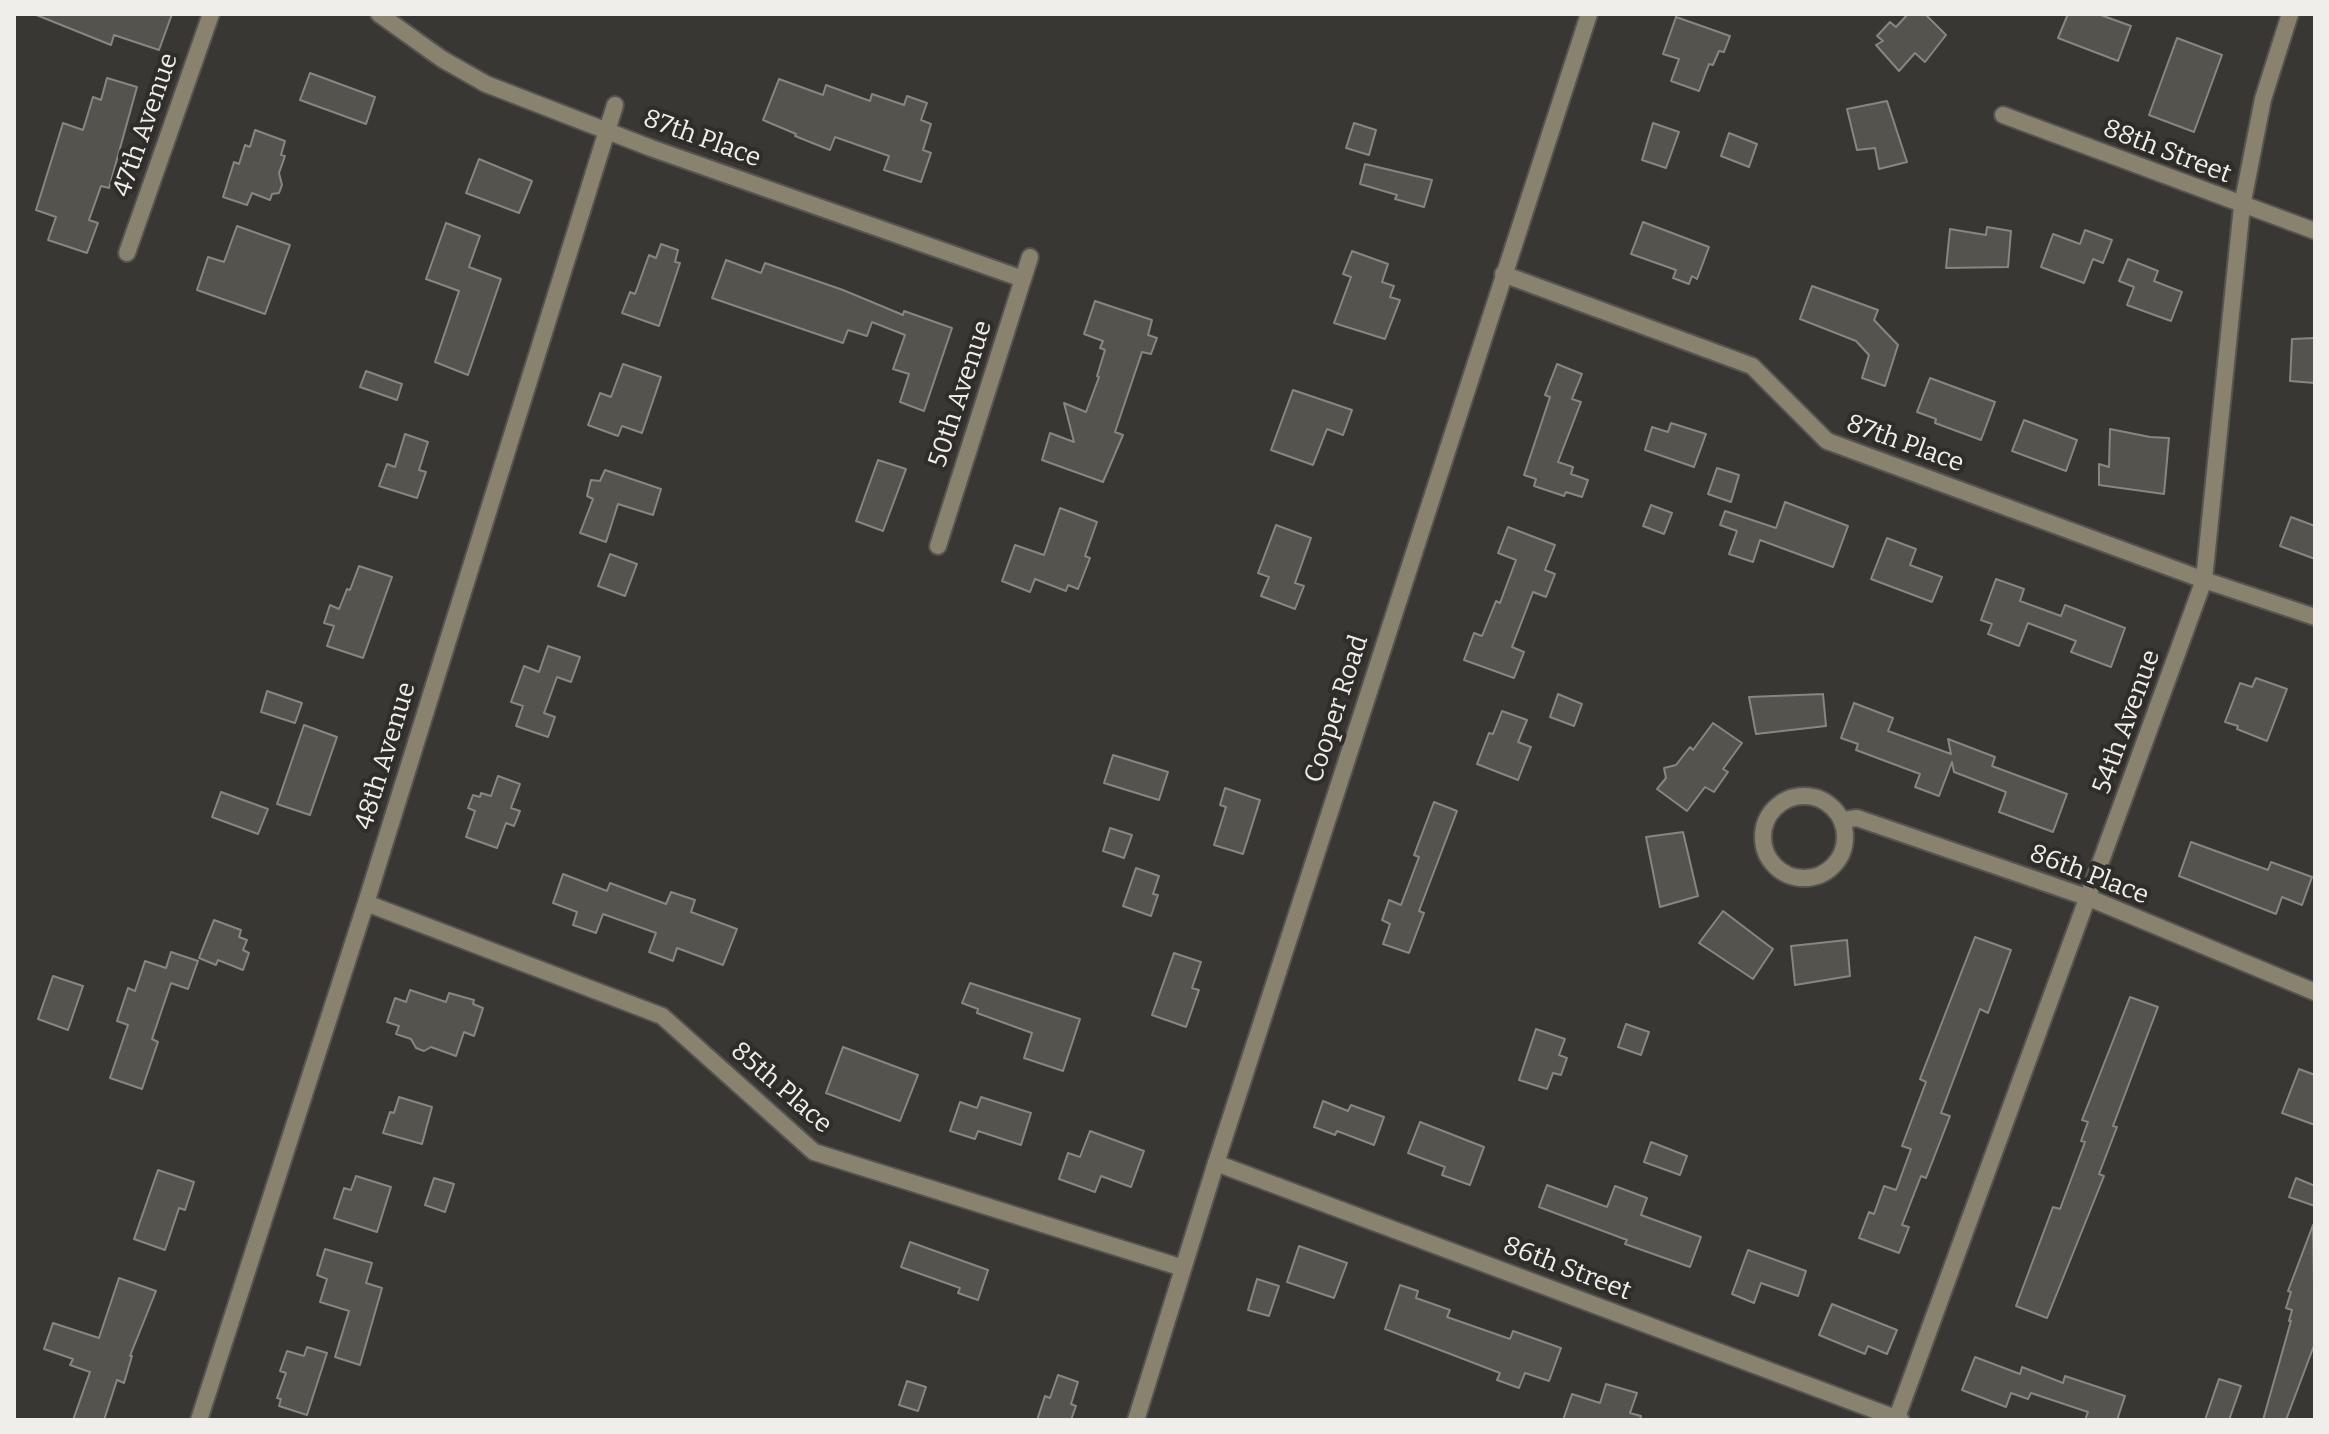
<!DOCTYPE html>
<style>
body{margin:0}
#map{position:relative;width:2329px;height:1434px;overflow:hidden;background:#393733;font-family:Bitter,serif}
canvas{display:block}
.frame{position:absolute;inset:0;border:16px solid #efeeeb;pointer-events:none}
</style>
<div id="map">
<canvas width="2329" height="1434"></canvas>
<div class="frame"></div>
</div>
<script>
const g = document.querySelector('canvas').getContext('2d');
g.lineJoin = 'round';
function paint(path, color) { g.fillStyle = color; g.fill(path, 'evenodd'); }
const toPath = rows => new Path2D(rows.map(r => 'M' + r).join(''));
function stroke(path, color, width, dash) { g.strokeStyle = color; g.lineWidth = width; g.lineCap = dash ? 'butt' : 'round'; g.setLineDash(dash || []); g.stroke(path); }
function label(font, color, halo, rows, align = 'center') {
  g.font = font + ' Bitter,serif'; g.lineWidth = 8; g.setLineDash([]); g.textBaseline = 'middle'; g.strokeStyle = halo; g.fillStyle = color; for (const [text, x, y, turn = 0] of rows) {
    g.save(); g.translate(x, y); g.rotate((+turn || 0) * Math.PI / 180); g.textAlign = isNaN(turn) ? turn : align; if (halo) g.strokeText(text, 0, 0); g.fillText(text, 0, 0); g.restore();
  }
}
const building = toPath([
 [34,14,172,14,159,50,114,35,111,45,34,14],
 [1908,14,1925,14,1946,35,1925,62,1915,53,1899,71,1876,45,1883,41,1877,36,1890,22,1896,27,1908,14],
 [2068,14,2098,14,2131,26,2118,61,2058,38,2068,14],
 [1676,17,1730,36,1724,52,1719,51,1713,65,1709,64,1699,91,1671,81,1679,59,1663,54,1676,17],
 [2177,38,2222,55,2194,132,2149,115,2177,38],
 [310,73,375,97,366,124,300,100,310,73],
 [107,78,137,87,109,188,101,186,89,220,98,223,87,253,48,240,56,217,36,210,63,123,83,130,93,97,101,100,107,78],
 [779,79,823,95,826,85,870,101,872,94,904,105,907,96,927,103,921,120,931,124,923,150,931,153,921,182,884,170,889,156,835,137,830,150,795,136,796,134,763,120,779,79],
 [1887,101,1907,162,1879,169,1875,148,1857,150,1847,109,1887,101],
 [1354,123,1376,130,1369,155,1346,148,1354,123],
 [1653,123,1679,132,1666,168,1642,160,1653,123],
 [255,130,285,141,281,155,285,156,279,173,282,185,279,193,272,194,270,200,252,193,247,205,223,197,234,162,239,164,245,145,250,147,255,130],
 [1729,133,1757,144,1749,167,1721,156,1729,133],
 [479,159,532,181,519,213,466,193,479,159],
 [1365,164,1432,180,1424,207,1395,199,1397,195,1360,184,1365,164],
 [1643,222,1709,247,1697,279,1692,276,1689,284,1673,278,1676,270,1631,254,1643,222],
 [446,223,480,236,469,267,501,279,468,375,435,362,459,291,426,279,446,223],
 [237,226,290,245,265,314,197,290,208,257,224,262,237,226],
 [1987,227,2011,231,2008,267,1946,268,1950,229,1986,235,1987,227],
 [2085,230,2112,240,2103,263,2093,259,2084,283,2041,267,2053,234,2080,244,2085,230],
 [661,244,678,250,675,262,680,263,659,326,622,313,630,292,635,294,649,255,656,258,661,244],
 [1352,251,1388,264,1382,282,1394,286,1390,297,1400,300,1385,339,1334,323,1351,277,1343,274,1352,251],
 [2128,259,2158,271,2154,281,2182,292,2171,321,2127,305,2134,287,2119,281,2128,259],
 [726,260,761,273,765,263,843,290,903,315,904,311,952,328,924,411,900,402,909,374,893,369,905,335,872,322,867,336,848,330,843,343,712,298,726,260],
 [1812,286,1878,310,1874,320,1898,345,1885,386,1862,378,1869,355,1856,341,1800,319,1812,286],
 [1095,301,1152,320,1148,335,1157,338,1151,354,1142,352,1115,432,1123,435,1103,482,1042,460,1050,433,1074,442,1064,403,1086,412,1099,377,1097,376,1105,350,1100,348,1103,341,1084,334,1095,301],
 [2315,338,2315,383,2290,381,2292,339,2315,338],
 [623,364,661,377,642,433,622,426,618,436,588,425,600,393,611,397,623,364],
 [1557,364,1582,374,1572,399,1581,402,1558,462,1573,467,1571,474,1588,480,1582,497,1566,492,1564,496,1534,486,1536,479,1524,475,1550,397,1545,395,1557,364],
 [366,371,402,384,397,400,360,387,366,371],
 [1930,378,1995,402,1981,440,1935,423,1936,419,1917,412,1930,378],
 [1293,390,1352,410,1343,435,1327,429,1313,465,1271,450,1293,390],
 [2024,420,2077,440,2066,471,2012,451,2024,420],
 [1671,423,1706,434,1694,467,1645,450,1652,427,1668,432,1671,423],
 [2110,429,2150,437,2169,438,2164,494,2099,485,2099,464,2109,467,2110,429],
 [405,434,428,442,419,470,426,472,417,498,379,486,387,464,395,467,405,434],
 [878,460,906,469,883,531,856,521,878,460],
 [1717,468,1739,475,1731,502,1708,494,1717,468],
 [605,470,661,489,653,515,618,504,606,542,580,533,593,499,587,496,591,480,600,481,605,470],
 [1785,502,1848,526,1833,567,1760,540,1753,562,1729,554,1737,531,1720,525,1725,511,1776,528,1785,502],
 [1651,505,1672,513,1664,534,1643,526,1651,505],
 [1060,508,1097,522,1085,556,1090,558,1078,589,1068,585,1066,591,1035,579,1030,592,1002,581,1015,545,1044,555,1060,508],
 [2291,517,2315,526,2315,559,2280,546,2291,517],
 [1276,525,1311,538,1295,583,1304,586,1295,609,1261,596,1269,577,1258,573,1276,525],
 [1508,527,1555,545,1545,570,1555,574,1546,597,1533,592,1512,647,1524,652,1514,678,1464,660,1474,633,1482,636,1496,601,1500,603,1516,560,1498,553,1508,527],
 [1887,538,1916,549,1910,565,1942,577,1932,602,1871,579,1887,538],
 [610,554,637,564,625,596,598,586,610,554],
 [359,566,392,577,363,658,327,646,334,626,324,623,330,605,339,609,347,589,350,590,359,566],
 [1996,579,2024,589,2020,601,2061,616,2065,605,2125,628,2111,667,2071,652,2076,641,2028,623,2019,646,1988,634,1992,624,1981,620,1996,579],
 [548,646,580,657,571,682,557,677,544,713,555,717,548,737,516,726,523,706,511,702,524,666,539,672,548,646],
 [2256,678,2287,689,2267,741,2237,729,2238,726,2225,722,2240,683,2252,687,2256,678],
 [267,691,302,703,295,723,261,712,267,691],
 [1558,694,1582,704,1574,726,1550,717,1558,694],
 [1823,694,1826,726,1756,734,1749,697,1823,694],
 [1854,703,1893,718,1888,731,1951,754,1948,739,1995,757,1992,766,2067,794,2053,832,1999,812,2006,792,1954,772,1952,762,1939,796,1915,787,1920,774,1856,750,1858,744,1841,738,1854,703],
 [1502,711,1527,720,1518,742,1531,747,1518,780,1477,764,1489,733,1493,734,1502,711],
 [1713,723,1742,743,1723,769,1728,772,1714,792,1705,787,1687,811,1657,789,1666,778,1664,768,1676,765,1690,747,1693,750,1713,723],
 [304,725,337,737,310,815,277,804,304,725],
 [1113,755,1168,772,1159,800,1104,783,1113,755],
 [498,776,520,784,511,808,520,811,514,826,506,823,497,848,466,837,475,811,468,808,473,795,480,797,481,793,491,796,498,776],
 [1225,788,1260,800,1243,854,1214,845,1226,807,1220,805,1225,788],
 [221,792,268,809,258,834,212,817,221,792],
 [1434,802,1457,811,1419,911,1424,913,1409,953,1383,944,1390,924,1382,920,1389,900,1401,905,1419,857,1414,855,1434,802],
 [1110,828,1132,835,1124,858,1103,851,1110,828],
 [1683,832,1698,896,1660,907,1646,837,1683,832],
 [2191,842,2268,870,2271,862,2312,877,2302,905,2282,897,2276,914,2179,876,2191,842],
 [1136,868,1159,876,1153,894,1158,895,1151,916,1123,906,1136,868],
 [563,874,607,891,610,883,666,904,671,892,695,900,691,912,737,929,723,965,677,948,673,961,649,952,656,933,603,914,596,933,573,925,577,912,553,903,563,874],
 [1723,911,1773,949,1753,979,1699,943,1723,911],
 [214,920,241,930,239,937,247,940,243,950,249,953,243,970,218,960,216,965,199,958,214,920],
 [1975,937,2011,950,1988,1013,1980,1009,1941,1113,1950,1116,1926,1178,1921,1176,1902,1225,1909,1227,1899,1253,1859,1238,1869,1212,1874,1214,1884,1186,1896,1190,1911,1149,1902,1146,1926,1082,1920,1079,1975,937],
 [1847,940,1850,976,1795,985,1791,946,1847,940],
 [171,952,198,961,188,989,171,983,152,1039,158,1042,142,1089,110,1078,128,1025,117,1021,128,988,135,991,145,961,166,968,171,952],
 [1174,953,1201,962,1192,988,1199,990,1186,1027,1152,1015,1174,953],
 [53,976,83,986,68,1030,38,1019,53,976],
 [970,983,1080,1019,1063,1071,1024,1058,1032,1033,977,1013,978,1009,962,1003,970,983],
 [410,990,446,1002,449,993,474,1000,473,1004,483,1008,474,1036,464,1032,456,1056,431,1047,424,1051,416,1048,411,1039,396,1034,399,1026,387,1022,395,998,406,1002,410,990],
 [2130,997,2158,1007,2113,1126,2117,1127,2099,1174,2104,1176,2047,1318,2016,1306,2053,1207,2060,1209,2085,1142,2081,1141,2088,1122,2082,1120,2130,997],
 [1626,1024,1649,1032,1641,1055,1618,1047,1626,1024],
 [1536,1029,1565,1039,1559,1055,1567,1058,1561,1075,1553,1073,1547,1089,1519,1080,1536,1029],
 [843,1047,918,1075,900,1121,826,1093,843,1047],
 [2299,1069,2315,1075,2315,1125,2282,1113,2299,1069],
 [399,1097,432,1107,422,1144,383,1133,390,1112,394,1113,399,1097],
 [981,1097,1031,1113,1021,1145,978,1131,975,1139,950,1131,960,1102,977,1108,981,1097],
 [1323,1101,1348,1111,1351,1105,1384,1117,1374,1145,1337,1131,1335,1135,1314,1127,1323,1101],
 [1420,1122,1484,1147,1470,1185,1442,1175,1445,1167,1408,1153,1420,1122],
 [1090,1131,1144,1151,1131,1187,1101,1176,1095,1192,1059,1179,1068,1153,1080,1157,1090,1131],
 [1651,1142,1687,1156,1680,1175,1644,1162,1651,1142],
 [158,1170,194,1182,185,1210,179,1208,165,1250,134,1239,158,1170],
 [356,1176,391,1187,377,1232,334,1218,344,1188,351,1190,356,1176],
 [434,1178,454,1184,445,1212,425,1205,434,1178],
 [2296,1178,2315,1186,2315,1206,2289,1197,2296,1178],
 [1547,1185,1607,1207,1615,1186,1647,1198,1641,1215,1701,1237,1690,1267,1625,1244,1627,1240,1539,1207,1547,1185],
 [2313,1225,2315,1343,2286,1420,2263,1420,2291,1321,2289,1321,2292,1310,2286,1308,2291,1292,2288,1291,2313,1225],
 [910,1242,988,1270,978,1300,958,1293,960,1288,901,1267,910,1242],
 [1299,1246,1347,1263,1334,1298,1287,1282,1299,1246],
 [325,1249,372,1263,366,1283,382,1288,360,1365,335,1357,349,1311,320,1302,327,1279,317,1275,325,1249],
 [1748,1250,1806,1271,1798,1296,1761,1283,1754,1303,1732,1294,1748,1250],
 [119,1278,156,1291,130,1356,132,1356,124,1383,117,1380,104,1420,73,1420,90,1372,70,1365,73,1359,44,1349,53,1323,99,1338,119,1278],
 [1257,1279,1279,1286,1269,1316,1248,1310,1257,1279],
 [1400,1285,1418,1291,1416,1298,1450,1310,1447,1317,1510,1339,1513,1331,1561,1348,1549,1381,1525,1373,1519,1388,1497,1380,1500,1373,1385,1329,1400,1285],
 [1832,1304,1897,1330,1887,1354,1868,1346,1865,1354,1819,1335,1832,1304],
 [307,1347,327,1353,307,1415,279,1406,281,1399,277,1398,286,1373,280,1371,287,1351,304,1356,307,1347],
 [1975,1357,2020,1374,2022,1367,2063,1383,2065,1376,2125,1396,2117,1420,2085,1420,2088,1412,2031,1393,2028,1399,2011,1393,2006,1407,1962,1390,1975,1357],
 [1058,1375,1078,1382,1071,1404,1076,1406,1071,1420,1037,1420,1045,1396,1050,1398,1058,1375],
 [2219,1379,2241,1386,2229,1420,2205,1420,2219,1379],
 [907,1381,926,1387,918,1411,899,1405,907,1381],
 [1606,1384,1637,1393,1630,1413,1641,1416,1640,1420,1563,1420,1572,1394,1600,1403,1606,1384]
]);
const minor = toPath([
 [379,14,442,59,486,84,651,148,1023,279],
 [2003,115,2315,231],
 [127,253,211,14],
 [1503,274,1752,366,1827,441,2204,580,2315,617],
 [938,546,1030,257],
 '1763 837a41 41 0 1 1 82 0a41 41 0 1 1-82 0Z',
 [1843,820,1857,818,2089,898,2315,992],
 [366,903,662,1016,814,1152,1183,1268],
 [1216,1163,1901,1420],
 [199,1420,366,903,615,105],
 [1896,1420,2204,580,2242,206,2263,99,2290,14]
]);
const tertiary = toPath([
 [1136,1420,1216,1163,1589,14]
]);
const streetNames = [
 ["47th Avenue",146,125,-71],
 ["87th Place",702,139,20],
 ["88th Street",2167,152,21],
 ["50th Avenue",961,394,-72],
 ["87th Place",1905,444,20],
 ["Cooper Road",1337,709,-72],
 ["54th Avenue",2127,722,-70],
 ["48th Avenue",386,756,-73],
 ["86th Place",2089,875,21],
 ["85th Place",781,1088,41],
 ["86th Street",1567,1269,21]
];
paint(building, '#54534e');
stroke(building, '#878681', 2);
stroke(minor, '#565450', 20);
stroke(tertiary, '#565450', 20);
stroke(minor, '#88826e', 16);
stroke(tertiary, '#88826e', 16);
label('26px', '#efeeeb', '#2f2d29', streetNames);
</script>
